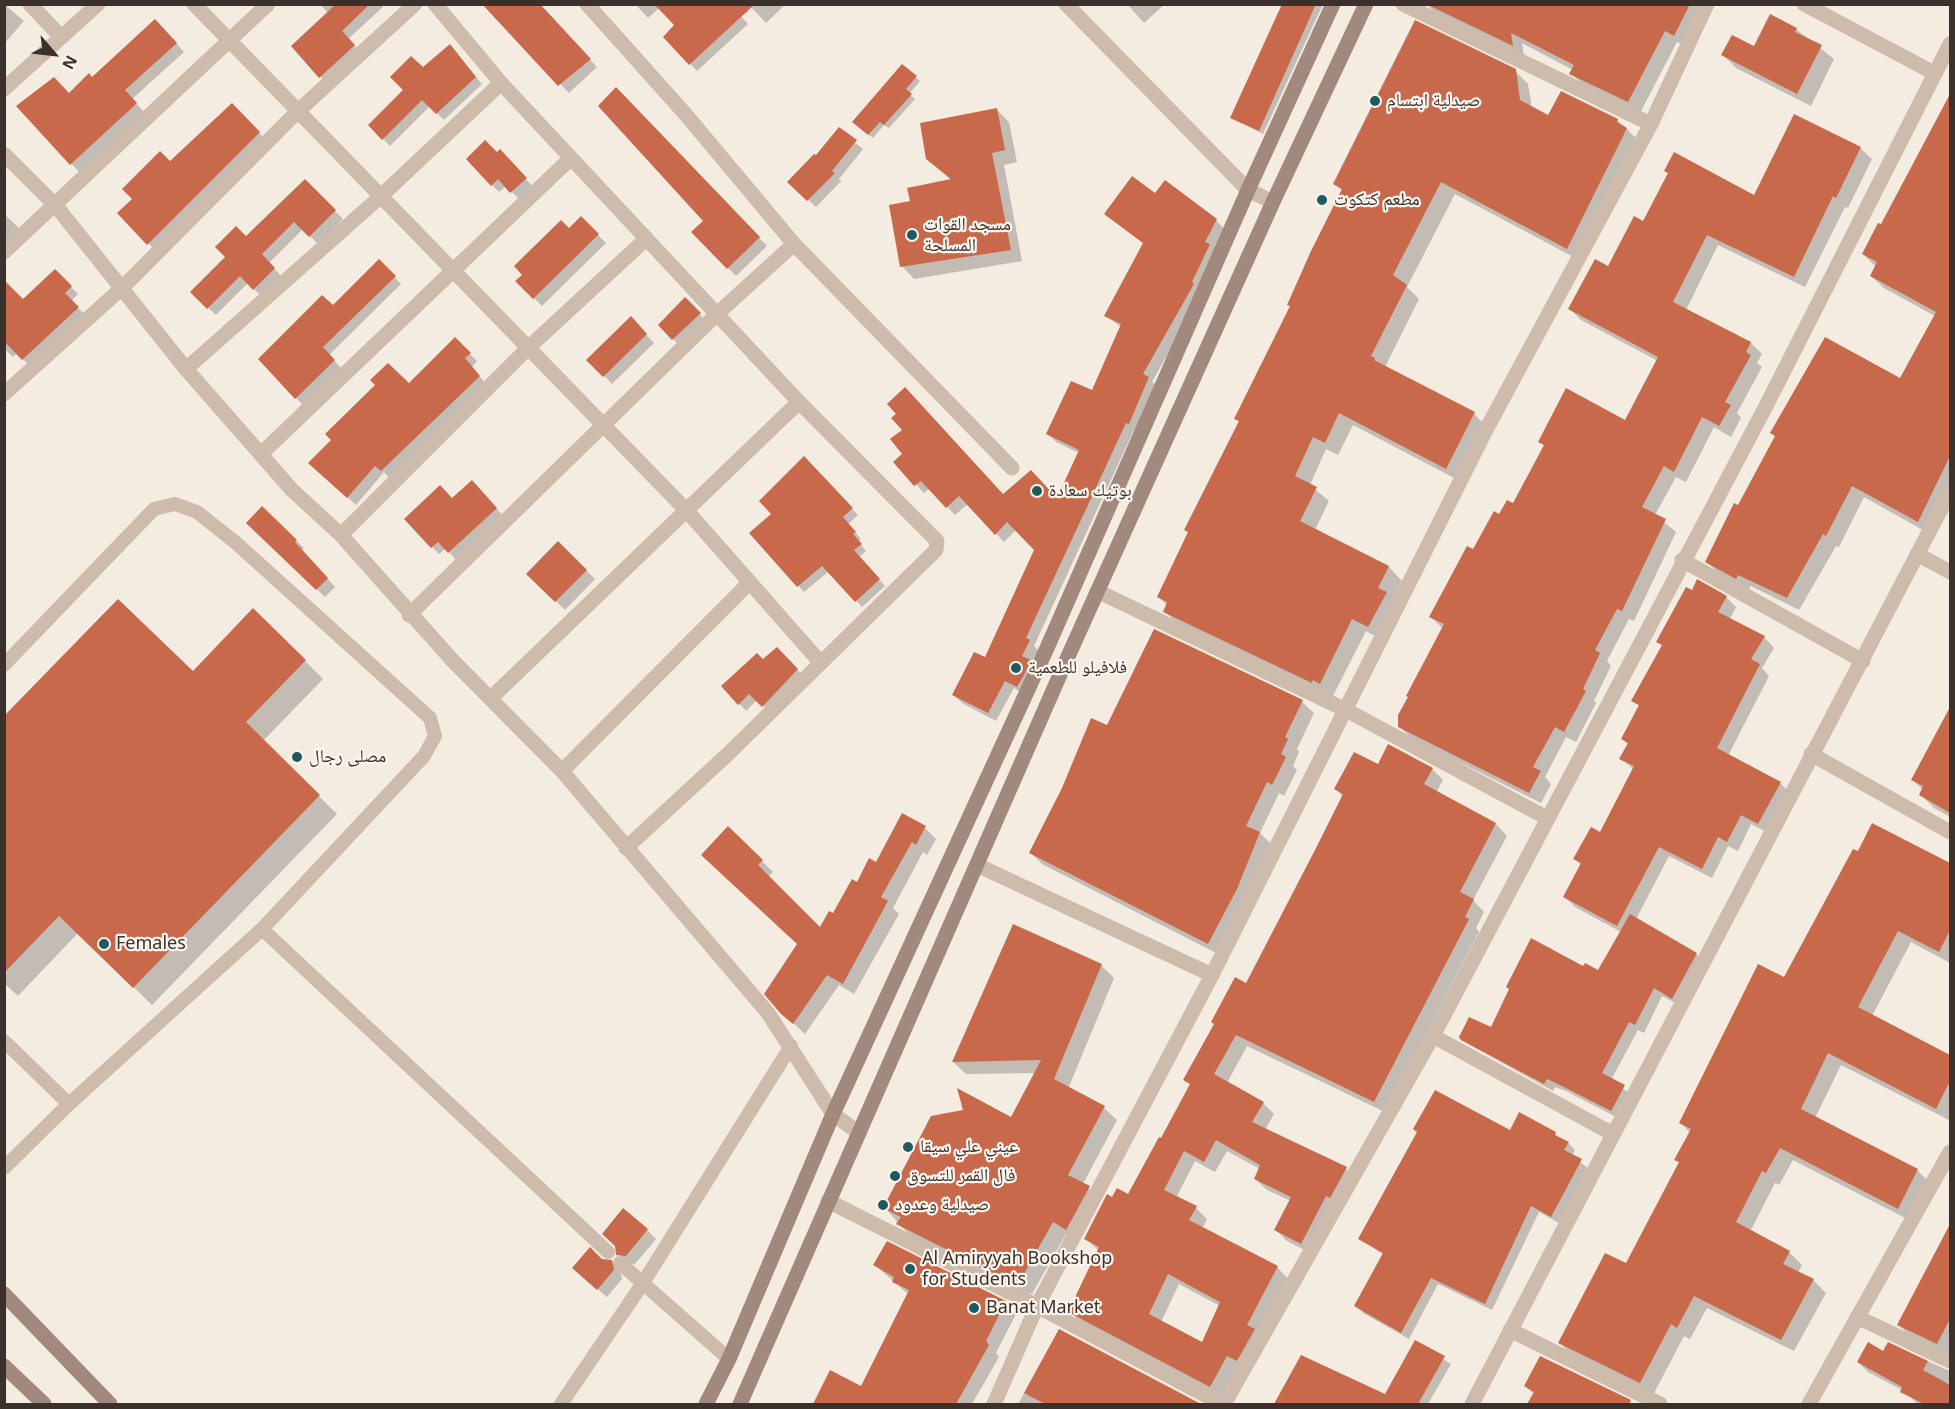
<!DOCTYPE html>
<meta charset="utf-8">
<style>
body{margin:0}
#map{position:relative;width:1955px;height:1409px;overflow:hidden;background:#f4ebe1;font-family:"Noto Sans",sans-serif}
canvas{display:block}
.frame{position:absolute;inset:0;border:6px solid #3b302b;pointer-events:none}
.north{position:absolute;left:24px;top:24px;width:60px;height:60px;-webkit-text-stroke:4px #fbf5ee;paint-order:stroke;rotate:118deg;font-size:16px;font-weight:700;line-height:24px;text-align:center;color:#3b302b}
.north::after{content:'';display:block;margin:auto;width:21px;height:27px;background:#3b302b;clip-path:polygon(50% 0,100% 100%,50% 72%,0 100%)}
</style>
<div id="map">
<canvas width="1955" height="1409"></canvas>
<div class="frame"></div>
<div class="north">N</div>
</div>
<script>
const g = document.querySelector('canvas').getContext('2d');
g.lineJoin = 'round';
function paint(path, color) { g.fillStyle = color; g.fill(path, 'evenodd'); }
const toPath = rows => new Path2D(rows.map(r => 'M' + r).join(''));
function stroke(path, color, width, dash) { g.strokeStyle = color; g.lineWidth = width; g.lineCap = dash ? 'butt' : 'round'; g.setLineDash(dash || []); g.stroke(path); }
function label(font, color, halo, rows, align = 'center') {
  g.font = font + ' "Noto Sans","Noto Naskh Arabic",sans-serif'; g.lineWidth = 4.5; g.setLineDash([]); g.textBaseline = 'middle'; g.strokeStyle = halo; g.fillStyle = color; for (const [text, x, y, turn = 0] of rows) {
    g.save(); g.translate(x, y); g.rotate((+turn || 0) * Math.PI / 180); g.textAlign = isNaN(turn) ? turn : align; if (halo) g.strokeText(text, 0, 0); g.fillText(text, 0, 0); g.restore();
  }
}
const shadow = toPath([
 [4,4,24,21,4,44],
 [320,4,381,4,383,7,348,39,362,54,328,84,320,76,328,13],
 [537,4,597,67,569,93,491,12],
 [635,4,730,4,748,24,697,71,665,37,676,25,659,8,648,18],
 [748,4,786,4,766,23],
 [1127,4,1165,4,1144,23],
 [1285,4,1323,4,1263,134,1232,118],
 [1427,4,1708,4,1686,46,1677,42,1640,113,1583,85,1571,73,1573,70,1522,43,1524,56,1437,15],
 [163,29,184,52,132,99,144,112,80,173,19,106,69,95],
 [1796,29,1834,59,1811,106,1736,68,1723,55,1755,48],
 [456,53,482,84,444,120,430,106,390,146,370,125,423,69],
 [902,66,920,81,909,94,915,99,889,128,884,125,873,138,858,126],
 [1515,71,1528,84,1532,108,1549,117,1617,120,1640,142,1581,261,1455,194,1407,287,1419,299,1385,367,1474,414,1487,427,1460,481,1353,425,1338,455,1326,449,1310,485,1329,501,1315,530,1389,567,1402,581,1392,600,1399,607,1382,640,1366,631,1333,696,1178,624,1164,611,1167,605,1158,597,1189,533,1186,530,1240,422,1236,419,1291,307,1342,191,1335,184],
 [616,89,767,246,736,276,693,232,705,221],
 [1950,98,1950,494,1930,534,1864,497,1839,547,1836,546,1799,610,1751,586,1748,590,1719,574,1707,562,1776,437,1772,433,1900,380,1935,316,1884,288,1871,276,1876,267,1863,254,1881,226],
 [232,105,267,141,156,251,119,213],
 [997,110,1009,122,1017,162,1004,165,1022,261,914,279,902,266,911,202,952,181,927,158],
 [839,129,863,149,839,179,841,181,816,207,789,182,816,157],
 [1860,148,1872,159,1848,208,1845,207,1805,287,1718,245,1686,310,1751,343,1762,354,1757,363,1762,367,1737,413,1741,418,1731,437,1714,427,1686,482,1676,477,1655,515,1676,532,1634,621,1629,619,1607,661,1611,666,1594,701,1596,703,1576,742,1566,737,1545,777,1551,784,1541,803,1411,738,1399,726,1443,629,1431,617,1500,516,1514,505,1545,446,1540,441,1625,422,1658,361,1581,320,1570,309,1609,268,1644,223,1754,197],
 [497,154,508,159,533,187,519,199,506,186,499,192,492,185],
 [305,181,343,219,318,244,303,229,269,263,282,277,262,297,248,283,216,315,192,292],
 [1155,195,1216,220,1224,229,1202,293,1152,382,1157,386,1137,431,1134,430,1034,646,1038,650,1031,663,1038,670,1026,695,1014,688,996,721,962,703,954,695,985,659,1035,550,1016,530,1004,542,968,504,955,515,930,488,924,493,895,462,1003,496,1057,500,1079,453,1056,442,1048,434,1093,392,1121,327,1106,316,1144,244,1106,214],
 [4,214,20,229,4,244],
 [581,218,606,243,542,306,518,281],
 [379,261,401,284,329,355,341,368,303,405,296,398,333,307],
 [55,271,78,294,71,301,85,315,30,366,17,353,13,357,4,348,4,319],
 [685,300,703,318,677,343,660,325],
 [638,326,654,343,612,384,589,360],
 [455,339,477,361,472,367,486,384,389,478,384,472,356,505,318,470,333,440,409,385],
 [804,458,858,515,848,524,861,539,858,541,866,551,859,557,885,586,862,607,829,571,804,592,751,533,773,514],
 [479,489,504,517,456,560,446,548,439,554,406,519],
 [262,508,304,548,302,550,335,587,325,597,248,523],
 [558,543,595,579,565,610,528,574],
 [1692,592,1726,597,1736,607,1730,619,1764,637,1774,648,1762,668,1769,676,1728,756,1780,783,1790,793,1768,833,1751,824,1738,851,1728,846,1712,878,1669,856,1636,919,1696,954,1705,963,1681,1006,1662,996,1644,1033,1638,1030,1611,1080,1632,1095,1620,1119,1566,1091,1555,1087,1553,1091,1470,1045,1461,1037,1492,1029,1583,968,1599,972,1621,932,1575,907,1565,897,1581,865,1575,859,1601,834,1634,770,1621,758,1629,745,1623,739,1640,707,1633,700,1663,646,1658,642],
 [254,610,323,679,263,741,337,814,152,1005,78,933,18,996,4,983,4,868],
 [777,649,803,676,770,712,757,700,746,711,723,686,764,661],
 [1302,702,1314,713,1297,749,1299,752,1293,766,1297,770,1284,796,1279,793,1260,833,1272,845,1220,955,1042,864,1030,852,1063,789,1108,727],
 [1950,710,1950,817,1934,808,1921,795,1923,790,1913,780],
 [1378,766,1432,769,1443,780,1436,793,1496,824,1507,836,1473,900,1484,912,1476,928,1479,932,1385,1112,1247,1046,1227,1083,1263,1103,1274,1114,1265,1130,1346,1169,1357,1180,1312,1254,1287,1241,1276,1230,1291,1201,1267,1190,1255,1179,1260,1169,1227,1151,1215,1172,1195,1161,1176,1198,1196,1208,1207,1219,1202,1229,1277,1267,1288,1279,1222,1397,1081,1323,1070,1311,1099,1251,1085,1238,1113,1199,1128,1196,1161,1140,1191,1085,1185,1079,1247,985,1343,797,1336,789],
 [1179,1284,1220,1306,1203,1344,1161,1322],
 [903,815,925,828,936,839,927,855,923,852,893,908,899,914,854,994,839,985,805,1034,782,1013,799,944,728,828,773,872,768,877,821,929,877,864],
 [1873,825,1950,864,1950,963,1911,942,1872,1016,1950,1057,1950,1118,1949,1120,1841,1065,1815,1118,1918,1171,1930,1183,1911,1221,1793,1160,1779,1185,1775,1183,1750,1232,1789,1252,1802,1265,1798,1273,1813,1280,1826,1293,1794,1351,1707,1308,1690,1339,1684,1336,1653,1395,1572,1355,1559,1342,1626,1265,1680,1163,1690,1133,1681,1123,1784,979],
 [1101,965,1114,978,1068,1089,1104,1108,1117,1120,1083,1184,1101,1199,1079,1241,1066,1234,1032,1294,1030,1293,1028,1296,911,1237,885,1208,1012,1119,1036,1073,966,1074,953,1062],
 [1510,1132,1568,1143,1575,1150,1572,1156,1588,1168,1559,1223,1539,1212,1492,1310,1438,1284,1409,1339,1363,1313,1356,1306,1384,1255,1360,1239,1419,1133],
 [647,1230,656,1239,635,1264,627,1263,618,1254],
 [1942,1242,1950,1247,1950,1355,1909,1335,1899,1325],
 [887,1243,1005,1303,1016,1314,996,1353,999,1357,972,1404,814,1404,831,1372,861,1388,908,1294,875,1265],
 [602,1260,611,1261,620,1271,622,1279,607,1297,583,1277],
 [1059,1331,1199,1404,1018,1404],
 [1415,1342,1451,1364,1428,1404,1276,1404,1302,1357,1386,1396],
 [1888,1344,1950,1371,1950,1404,1918,1404,1902,1390,1868,1372,1858,1362,1884,1353],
 [1525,1386,1630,1402,1633,1404,1531,1404,1534,1394]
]);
const building = toPath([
 [336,4,370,4,342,31,355,45,319,78,291,46],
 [482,4,540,4,591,59,558,86],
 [654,4,755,4,689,65,663,37,674,25],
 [1282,4,1316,4,1259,131,1230,118],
 [1426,4,1690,4,1674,36,1665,31,1628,102,1569,74,1574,65,1511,33,1513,46],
 [1770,14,1797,28,1795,32,1822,45,1797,94,1721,55,1732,35,1754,46],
 [155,19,177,43,125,90,137,103,70,165,16,106,54,77,69,93,89,73,92,77],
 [1415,20,1516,69,1520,100,1548,115,1561,91,1618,119,1617,122,1627,128,1567,249,1441,182,1393,275,1407,285,1371,356,1375,358,1374,360,1475,412,1446,469,1339,413,1325,443,1313,437,1295,476,1317,487,1300,521,1389,566,1378,588,1387,592,1368,627,1352,619,1320,684,1313,680,1312,683,1163,612,1167,602,1157,597,1188,532,1184,530,1239,421,1234,419,1290,306,1287,305,1311,251,1342,189,1333,184],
 [450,44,476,77,436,114,422,100,382,140,368,125,403,90,390,77,411,56,423,67],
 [902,64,917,76,906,89,912,94,884,125,880,122,868,135,852,122],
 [616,87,760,237,727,269,691,232,703,221,598,106],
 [1950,94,1950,456,1918,522,1852,486,1826,536,1823,534,1787,598,1738,575,1736,579,1705,562,1734,503,1738,505,1775,436,1770,433,1825,337,1900,378,1936,312,1870,276,1877,262,1862,254,1878,223,1881,224],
 [232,103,260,132,147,245,117,213,132,199,122,189,160,151,170,161],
 [997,108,1005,150,992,153,1011,250,900,267,889,205,910,201,907,188,951,179,926,159,920,123],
 [1794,114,1861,147,1836,198,1833,196,1794,277,1707,235,1673,302,1751,342,1746,352,1751,355,1725,402,1731,405,1719,426,1702,417,1674,472,1664,466,1642,507,1666,519,1622,611,1617,609,1595,650,1600,653,1583,689,1586,691,1564,732,1555,727,1533,767,1541,771,1529,793,1398,727,1398,715,1408,697,1406,696,1444,624,1429,617,1467,546,1473,549,1494,511,1499,514,1507,500,1513,503,1544,445,1538,442,1566,388,1625,420,1658,357,1568,309,1595,259,1608,266,1634,216,1643,221,1668,173,1664,171,1674,152,1754,195],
 [839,127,857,140,832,171,835,173,807,201,787,182,814,154,816,155],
 [485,140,497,152,500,149,527,178,510,193,498,179,491,186,466,159],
 [1132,176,1155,193,1165,180,1217,219,1205,242,1210,244,1192,282,1194,284,1143,374,1149,377,1129,424,1126,423,1026,638,1030,640,1022,656,1031,660,1024,675,1017,687,1005,681,988,713,952,695,974,652,985,657,1034,550,1007,522,995,535,959,496,946,508,921,481,914,486,893,462,902,454,890,439,902,430,891,418,896,414,887,404,905,387,1003,494,1031,470,1057,498,1079,450,1046,434,1071,381,1092,390,1121,324,1104,316,1143,243,1104,214],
 [305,179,336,210,309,237,294,222,262,254,275,268,253,290,240,276,207,309,190,292,225,257,215,247,236,226,246,236],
 [581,216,599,234,533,299,515,281,522,275,514,266,561,220,569,228],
 [379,259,396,276,323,347,335,360,295,399,258,359,322,295,333,305],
 [55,269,72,286,65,293,79,307,22,360,4,341,4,280,23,299],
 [685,297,701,313,672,340,658,325],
 [631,316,647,334,603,377,586,360],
 [455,337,471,353,465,358,480,376,381,471,375,466,347,498,308,463,331,440,325,434,375,385,370,380,388,363,409,383],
 [804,456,853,508,843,517,856,532,853,534,862,544,854,550,880,579,855,602,822,566,797,587,749,533,771,514,759,501],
 [472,480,497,508,448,553,438,542,431,548,404,519,440,485,452,498],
 [262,506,297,540,295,542,328,578,316,590,246,523],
 [558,541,587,570,555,602,526,574],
 [1697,579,1727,596,1718,612,1765,636,1751,659,1760,664,1717,748,1781,782,1758,824,1741,815,1727,842,1718,837,1702,869,1659,847,1617,926,1563,897,1581,863,1573,859,1591,827,1600,832,1634,766,1619,759,1628,743,1621,739,1639,705,1631,701,1662,645,1656,642,1686,587,1692,590],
 [118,599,193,671,253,608,306,660,246,722,320,795,133,988,59,916,4,973,4,716],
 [1154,629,1303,700,1285,737,1288,739,1281,754,1286,757,1272,785,1267,782,1246,826,1260,832,1237,889,1208,944,1029,853,1062,788,1091,718,1107,725],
 [777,647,798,669,762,707,749,694,738,705,721,686,757,653,763,659],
 [1950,707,1950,813,1919,795,1923,786,1911,780],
 [1388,744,1433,768,1424,784,1496,823,1460,892,1474,899,1465,917,1469,919,1374,1102,1236,1035,1214,1074,1264,1102,1252,1122,1347,1167,1330,1198,1326,1196,1301,1244,1274,1230,1291,1197,1254,1179,1260,1165,1216,1140,1204,1162,1184,1151,1164,1190,1197,1206,1189,1220,1278,1266,1247,1325,1255,1329,1237,1361,1227,1356,1210,1387,1068,1312,1099,1247,1084,1239,1107,1194,1112,1197,1117,1188,1128,1194,1159,1137,1161,1138,1190,1084,1183,1080,1214,1024,1211,1022,1235,977,1246,983,1315,850,1343,794,1334,789,1354,752,1378,764],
 [1168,1274,1220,1302,1202,1342,1149,1314],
 [902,813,926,826,916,845,912,842,881,897,888,901,843,984,827,975,793,1024,781,1014,764,994,797,944,701,855,728,826,763,860,758,865,820,927,829,911,833,913,852,879,857,882,869,858,876,862],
 [1872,823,1950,863,1950,930,1939,952,1898,931,1858,1007,1950,1055,1950,1081,1936,1109,1828,1053,1801,1109,1918,1169,1898,1209,1780,1148,1766,1173,1762,1171,1736,1222,1790,1251,1783,1264,1814,1279,1781,1340,1694,1296,1677,1328,1671,1324,1640,1383,1558,1343,1605,1253,1626,1263,1679,1162,1674,1160,1691,1129,1679,1123,1758,964,1784,977,1853,849,1858,851],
 [1630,914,1697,953,1672,999,1654,988,1635,1025,1629,1022,1602,1073,1625,1085,1611,1111,1556,1083,1547,1079,1544,1084,1461,1040,1459,1037,1469,1017,1491,1027,1509,989,1506,987,1531,938,1583,966,1585,963,1598,970],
 [1013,924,1102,964,1054,1079,1105,1106,1068,1175,1090,1186,1066,1230,1053,1222,1019,1283,1017,1281,1015,1284,896,1224,901,1217,883,1208,931,1116,963,1110,957,1088,1011,1117,1041,1060,952,1062],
 [1435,1090,1510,1130,1519,1112,1556,1132,1555,1135,1569,1142,1564,1150,1582,1159,1551,1217,1531,1206,1485,1304,1431,1278,1401,1333,1354,1306,1383,1253,1358,1239,1417,1132,1413,1129],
 [623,1208,648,1229,626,1256,616,1255,615,1246,602,1234],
 [1950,1224,1950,1319,1937,1344,1897,1325],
 [887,1241,1006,1301,986,1341,989,1345,956,1404,813,1404,830,1370,861,1386,909,1290,892,1282,894,1277,873,1265],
 [590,1247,602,1259,612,1260,614,1270,597,1290,572,1268],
 [1059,1329,1201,1404,1045,1404,1024,1393],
 [1415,1340,1445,1356,1418,1404,1274,1404,1301,1355,1385,1394],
 [1868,1342,1883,1351,1888,1342,1928,1361,1923,1370,1950,1385,1950,1404,1924,1404,1900,1392,1902,1387,1857,1362],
 [1540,1356,1631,1400,1629,1404,1527,1404,1534,1392,1524,1386]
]);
const lane = toPath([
 [4,665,154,509,175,504,197,512,235,542,430,718,435,736,424,756,262,929,608,1252],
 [4,1041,69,1104,4,1168],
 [69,1104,262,929],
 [620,1263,729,1359],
 [561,1404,643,1283,791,1046]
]);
const street = toPath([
 [30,4,61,37],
 [194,4,687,511,820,662],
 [435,4,501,83,799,402,937,541,936,550,728,754,626,848],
 [587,4,687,116,794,244,1012,468],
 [1066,4,1248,190,1273,202],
 [1403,4,1651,124],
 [1804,4,1934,73],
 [4,89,98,4],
 [4,154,56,206,186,369,292,490,341,535,453,661,562,771,768,1013,833,1114,859,1133],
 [4,252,268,4],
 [186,369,380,197,501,83],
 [4,394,122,288,297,112,415,4],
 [262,453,571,158],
 [341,535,528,348,646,239],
 [1917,554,1950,572],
 [1682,560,1863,661],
 [1097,591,1346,710,1547,818],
 [409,615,717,314,794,244],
 [491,698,799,402],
 [1811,754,1950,832],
 [562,771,749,583],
 [977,865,1212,975],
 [1433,1036,1613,1134],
 [828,1201,1037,1306,1222,1404],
 [1857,1317,1950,1361],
 [1510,1330,1660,1404],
 [994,1404,1037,1306,1212,975,1487,428,1651,124,1707,4],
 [1224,1404,1433,1036,1766,406,1950,44],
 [1472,1404,1950,492],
 [1809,1404,1950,1152]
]);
const secondary = toPath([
 [4,1294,110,1404],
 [4,1366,44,1404],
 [706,1404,729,1359,833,1114,1047,648,1248,190,1333,4],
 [740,1404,1066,661,1273,202,1366,4]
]);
const markers = [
 [1375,101,6,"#1f5a5e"],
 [1322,200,6,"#1f5a5e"],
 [912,235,6,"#1f5a5e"],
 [1037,491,6,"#1f5a5e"],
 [1016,668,6,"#1f5a5e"],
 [297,757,6,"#1f5a5e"],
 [104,944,6,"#1f5a5e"],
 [908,1147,6,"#1f5a5e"],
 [895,1176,6,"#1f5a5e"],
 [883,1205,6,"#1f5a5e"],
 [910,1269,6,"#1f5a5e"],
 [974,1308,6,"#1f5a5e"]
];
const poiNames = [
 ["صيدلية ابتسام",1387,101],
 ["مطعم كتكوت",1334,200],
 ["مسجد القوات",924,225],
 ["المسلحة",924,246],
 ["بوتيك سعادة",1049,491],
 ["فلافيلو للطعمية",1028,668],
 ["مصلى رجال",309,757],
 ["Females",116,944],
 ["عيني علي سيقا",920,1147],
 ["فال القمر للتسوق",907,1176],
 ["صيدلية وعدود",895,1205],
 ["Al Amiryyah Bookshop",922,1259],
 ["for Students",922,1280],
 ["Banat Market",986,1308]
];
paint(shadow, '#0003');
paint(building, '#c8694b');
stroke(lane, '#cdbbac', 14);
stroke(street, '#cdbbac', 15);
stroke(secondary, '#a18a7d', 15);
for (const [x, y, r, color] of markers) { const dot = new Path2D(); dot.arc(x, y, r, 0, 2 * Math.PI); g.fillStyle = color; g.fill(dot); stroke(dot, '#fbf5ee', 2); }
label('18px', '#3b302b', '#fbf5ee', poiNames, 'left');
</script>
